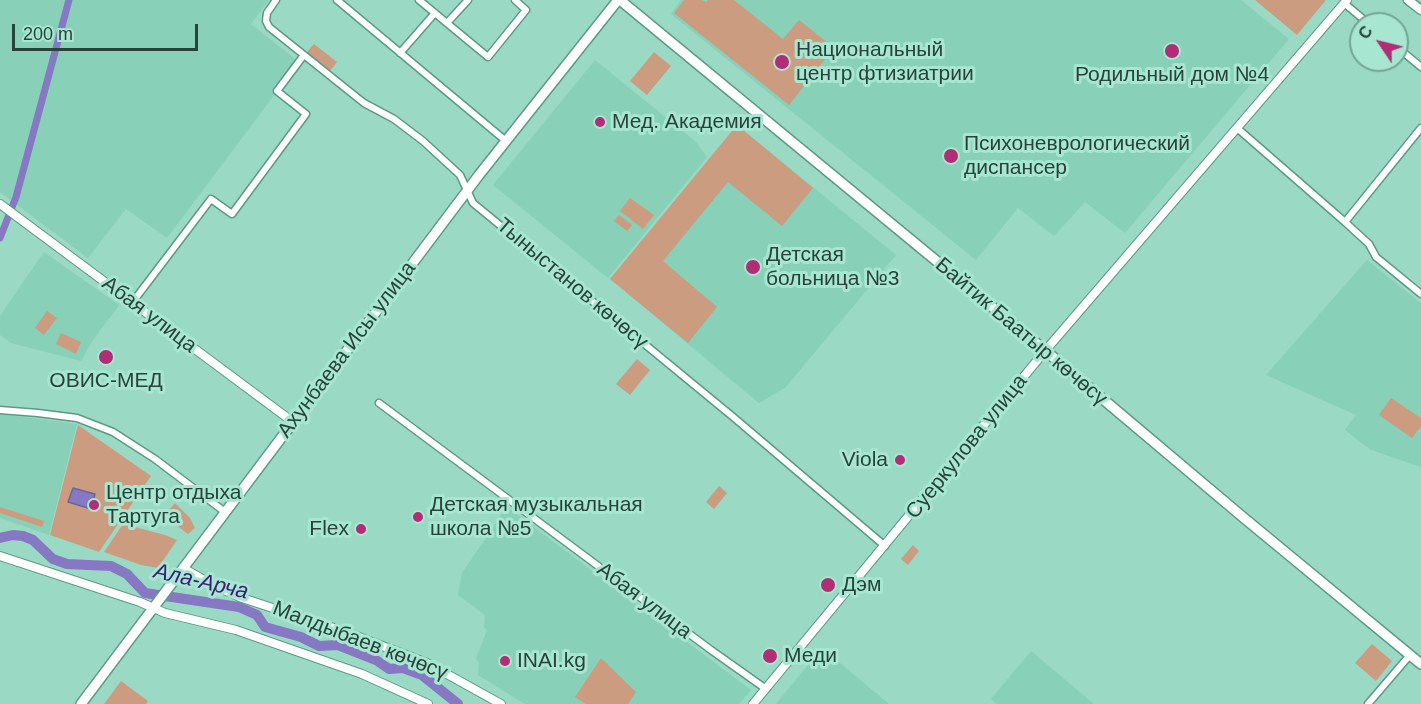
<!DOCTYPE html>
<meta charset="utf-8">
<style>
body{margin:0}
#map{position:relative;width:1421px;height:704px;overflow:hidden;background:#9ad9c4;font-family:Helvetica,sans-serif}
canvas{display:block}
.north{position:absolute;left:1349px;top:12px;width:60px;height:60px;box-sizing:border-box;background:#a7e7d1;border:2px solid #75a595;border-radius:50%;rotate:305deg;font-size:16px;font-weight:700;line-height:24px;text-align:center;color:#29433b}
.north::after{content:'';display:block;margin:auto;width:21px;height:27px;background:#b12d76;clip-path:polygon(50% 0,100% 100%,50% 72%,0 100%)}
.scale{position:absolute;left:12px;top:24px;width:186px;height:27px;box-sizing:border-box;border:3px solid #29433b;border-top:0;padding-left:8px;font-size:18px;line-height:21px;white-space:nowrap;color:#29433b;-webkit-text-stroke:4px #a7e7d1;paint-order:stroke}
</style>
<div id="map">
<canvas width="1421" height="704"></canvas>
<div class="north">С</div>
<div class="scale">200 m</div>
</div>
<script>
const g = document.querySelector('canvas').getContext('2d');
g.lineJoin = 'round';
function paint(path, color) { g.fillStyle = color; g.fill(path, 'evenodd'); }
const toPath = rows => new Path2D(rows.map(r => 'M' + r).join(''));
function stroke(path, color, width, dash) { g.strokeStyle = color; g.lineWidth = width; g.lineCap = dash ? 'butt' : 'round'; g.setLineDash(dash || []); g.stroke(path); }
function label(font, color, halo, rows, align = 'center') {
  g.font = font + ' Helvetica,sans-serif'; g.lineWidth = 6; g.setLineDash([]); g.textBaseline = 'middle'; g.strokeStyle = halo; g.fillStyle = color; for (const [text, x, y, turn = 0] of rows) {
    g.save(); g.translate(x, y); g.rotate((+turn || 0) * Math.PI / 180); g.textAlign = isNaN(turn) ? turn : align; if (halo) g.strokeText(text, 0, 0); g.fillText(text, 0, 0); g.restore();
  }
}
const built = toPath([
 [0,0,269,0,251,24,299,62,167,238,126,209,88,258,0,192],
 [681,0,1241,0,1289,39,1125,233,1085,202,1054,236,1018,208,976,260,671,14],
 [595,60,696,142,707,157,608,278,493,185],
 [737,125,896,255,785,388,759,403,610,279],
 [44,252,119,305,91,343,81,361,11,343,0,335,0,316],
 [1367,260,1421,303,1421,467,1371,450,1345,430,1356,415,1266,375],
 [0,414,77,424,49,535,0,518],
 [507,507,751,690,739,704,525,704,478,675,479,662,476,659,487,630,484,627,485,615,458,595,462,573],
 [822,648,889,704,776,704],
 [1031,651,1094,704,997,704,991,699]
]);
const green = toPath([
 [684,0,702,0,706,2,708,0,734,0,783,39,799,20,834,48,789,105,674,13],
 [1255,0,1326,0,1297,35],
 [314,44,337,62,330,71,306,53],
 [654,52,671,66,647,95,630,81],
 [737,125,813,188,782,226,728,182,663,261,717,307,688,343,610,279],
 [630,198,654,215,643,229,620,211],
 [619,215,632,225,627,231,614,221],
 [47,311,57,318,44,335,35,328],
 [61,333,81,342,76,354,56,344],
 [637,359,650,370,630,395,616,384],
 [1391,398,1421,418,1421,426,1412,438,1379,415],
 [78,425,151,476,99,552,50,535],
 [719,486,727,493,714,509,706,502],
 [175,503,190,518,195,528,188,534,164,516],
 [0,507,44,521,42,527,0,513],
 [123,524,165,535,177,540,158,568,141,565,104,552],
 [913,545,919,551,908,565,901,559],
 [1372,644,1392,661,1376,681,1355,663],
 [601,658,636,692,628,704,586,704,575,697],
 [121,681,148,701,146,704,104,704]
]);
const water = toPath([
 [73,488,95,494,91,509,68,502,73,488]
]);
const canal = toPath([
 [0,238,16,197,69,0]
]);
const river = toPath([
 [0,538,13,535,23,536,33,540,53,559,67,564,111,566,127,574,145,593,239,607,257,615,265,627,301,637,319,646,338,645,376,660,389,669,403,668,422,675,458,704]
]);
const minor = toPath([
 [276,0,267,13,266,21,269,27,364,103,394,119,423,141,460,175,473,203,732,416,885,546],
 [337,0,506,141],
 [419,0,488,57,526,10,515,0],
 [1344,3,1369,24],
 [447,23,468,0],
 [1397,47,1421,67],
 [400,53,435,13],
 [1237,128,1345,222,1369,244,1376,257,1421,294],
 [1345,222,1421,128],
 [132,303,211,199,232,214,306,114,277,91,304,55],
 [379,403,711,650,766,689],
 [0,410,38,413,77,418,113,432,155,459,225,512],
 [1368,704,1410,655]
]);
const tertiary = toPath([
 [0,204,293,422],
 [0,556,140,602,165,613,236,630,362,674,428,704],
 [183,568,213,585,242,598,343,631,427,663,501,704],
 [753,704,1045,351,1347,0]
]);
const secondary = toPath([
 [1408,0,1421,10]
]);
const primary = toPath([
 [620,0,1053,357,1244,518,1421,664],
 [81,704,479,175,618,0]
]);
const markers = [
 [1172,51,8,"#b12d76"],
 [782,62,8,"#b12d76"],
 [600,122,6,"#b12d76"],
 [951,156,8,"#b12d76"],
 [753,267,8,"#b12d76"],
 [106,357,8,"#b12d76"],
 [900,460,6,"#b12d76"],
 [94,505,6,"#b12d76"],
 [418,517,6,"#b12d76"],
 [361,529,6,"#b12d76"],
 [828,585,8,"#b12d76"],
 [770,656,8,"#b12d76"],
 [505,661,6,"#b12d76"]
];
const poiNames = [
 ["Национальный",796,50],
 ["центр фтизиатрии",796,74],
 ["Родильный дом №4",1172,75,"center"],
 ["Мед. Академия",612,122],
 ["Психоневрологический",964,144],
 ["диспансер",964,168],
 ["Детская",766,255],
 ["больница №3",766,279],
 ["ОВИС-МЕД",106,381,"center"],
 ["Viola",888,460,"right"],
 ["Центр отдыха",106,493],
 ["Тартуга",106,517],
 ["Детская музыкальная",430,505],
 ["школа №5",430,529],
 ["Flex",349,529,"right"],
 ["Дэм",842,585],
 ["Меди",784,656],
 ["INAI.kg",517,661]
];
const streetNames = [
 ["Тыныстанов көчөсү",572,284,40],
 ["Абая улица",149,315,37],
 ["Байтик Баатыр көчөсү",1021,332,40],
 ["Ахунбаева Исы улица",347,350,-53],
 ["Суеркулова улица",967,447,-51],
 ["Абая улица",644,601,37],
 ["Малдыбаев көчөсү",360,641,21]
];
const waterNames = [
 ["Ала-Арча",201,582,13]
];
paint(built, '#88d0b8');
paint(green, '#cc9c80');
paint(water, '#8678c2');
stroke(water, '#6a689a', 1.5);
stroke(canal, '#8678c2', 7);
stroke(river, '#8678c2', 10);
stroke(minor, '#5c9986', 9);
stroke(tertiary, '#5c9986', 10);
stroke(secondary, '#5c9986', 11);
stroke(primary, '#5c9986', 12);
stroke(minor, '#fff', 6);
stroke(tertiary, '#fff', 8);
stroke(secondary, '#fff', 8);
stroke(primary, '#fff', 9);
for (const [x, y, r, color] of markers) { const dot = new Path2D(); dot.arc(x, y, r, 0, 2 * Math.PI); g.fillStyle = color; g.fill(dot); stroke(dot, '#a7e7d1', 2); }
label('21px', '#29433b', '#a7e7d1', poiNames, 'left');
label('21px', '#29433b', '#a7e7d1', streetNames);
label('italic 22px', '#3a1e75', '#a7e7d1', waterNames);
</script>
